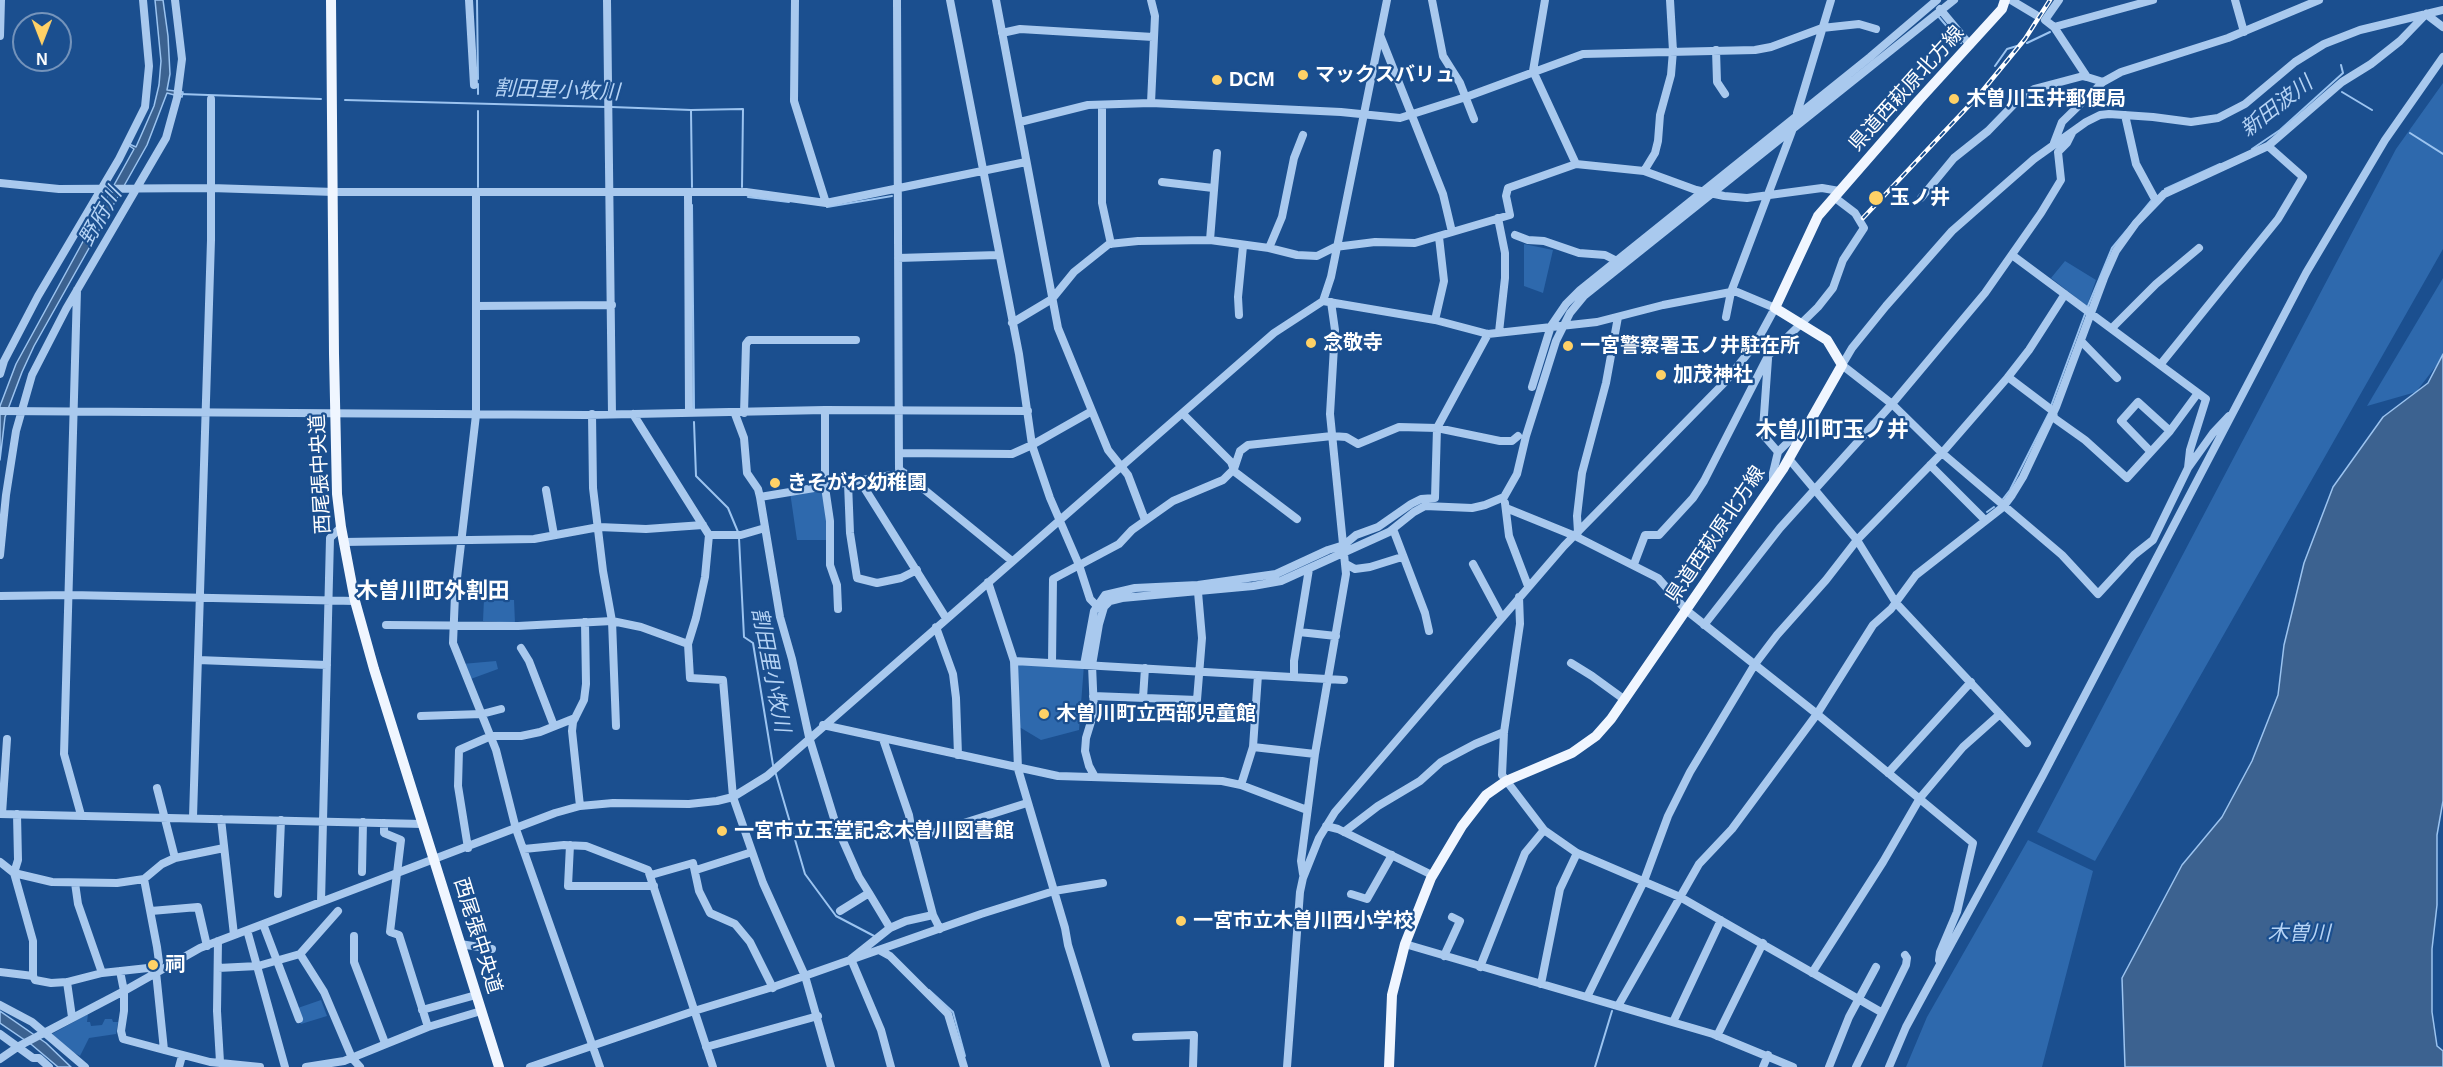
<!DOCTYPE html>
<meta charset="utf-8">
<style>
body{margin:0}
#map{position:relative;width:2443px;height:1067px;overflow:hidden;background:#1b4f8f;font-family:Helvetica,sans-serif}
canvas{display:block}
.north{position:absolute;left:12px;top:12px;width:60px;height:60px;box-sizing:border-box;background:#1b4f8f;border:2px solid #7695bc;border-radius:50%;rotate:180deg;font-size:16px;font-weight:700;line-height:24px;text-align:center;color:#fff}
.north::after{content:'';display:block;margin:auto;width:21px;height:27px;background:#ffd166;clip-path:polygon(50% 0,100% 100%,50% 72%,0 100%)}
</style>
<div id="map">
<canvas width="2443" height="1067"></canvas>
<div class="north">N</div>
</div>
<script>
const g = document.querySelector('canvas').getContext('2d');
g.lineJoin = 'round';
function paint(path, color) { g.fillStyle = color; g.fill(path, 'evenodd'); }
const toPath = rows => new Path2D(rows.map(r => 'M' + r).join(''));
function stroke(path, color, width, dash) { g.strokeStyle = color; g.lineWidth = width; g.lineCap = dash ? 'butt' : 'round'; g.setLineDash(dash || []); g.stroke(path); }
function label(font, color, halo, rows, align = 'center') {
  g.font = font + ' Helvetica,"Noto Sans JP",sans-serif'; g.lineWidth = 4.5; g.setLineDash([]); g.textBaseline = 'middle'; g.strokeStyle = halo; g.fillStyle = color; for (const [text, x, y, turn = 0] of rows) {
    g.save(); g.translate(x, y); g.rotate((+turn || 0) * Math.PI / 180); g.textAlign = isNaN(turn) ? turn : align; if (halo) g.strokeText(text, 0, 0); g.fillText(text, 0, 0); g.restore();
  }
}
const green = toPath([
 [2443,83,2443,249,2095,861,2037,832,2396,149],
 [1524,244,1553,250,1543,293,1524,286],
 [2065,261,2096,280,2087,306,2051,278],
 [2443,278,2443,357,2416,392,2367,406],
 [825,487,829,540,797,540,790,492],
 [484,599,514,600,515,623,483,621],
 [496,661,498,669,468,680,462,664],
 [1014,662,1084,665,1079,730,1041,740,1016,725],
 [2028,840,2093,871,2042,1067,1906,1067,1927,1017],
 [321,1000,327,1016,301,1024,295,1009],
 [88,1014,87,1022,90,1022,91,1026,102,1025,105,1019,112,1019,113,1022,118,1022,116,1034,89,1038,80,1056,71,1051,52,1034]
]);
const water = toPath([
 [155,0,163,0,168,36,170,74,167,90,183,92,182,97,167,93,147,145,34,346,22,372,5,417,0,460,0,406,16,364,92,225,87,220,93,223,134,149,128,145,129,144,136,147,154,106,159,85,161,61,155,0],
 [2443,354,2443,801,2437,835,2437,905,2432,949,2432,1012,2437,1046,2443,1051,2443,1067,2125,1067,2122,978,2182,865,2222,817,2252,761,2278,695,2284,645,2304,563,2333,487,2383,417,2428,383,2443,354],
 [0,1011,46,1043,71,1067,58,1067,32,1045,0,1023,0,1011]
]);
const stream = toPath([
 [477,0,478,79],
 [1938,16,1961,43],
 [2027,43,2050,32],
 [1995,66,2007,49,2017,46],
 [478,84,478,94],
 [2342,92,2372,110],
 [180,94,321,99],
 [345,100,606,107],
 [612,107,691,110,692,187],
 [691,110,743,109,742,187],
 [478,111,478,187],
 [2410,133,2443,154],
 [2252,149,2280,130,2343,73,2341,65],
 [2165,189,2220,164],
 [748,197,789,202],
 [692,205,694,409],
 [827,207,892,196],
 [2088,306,2112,248,2151,201],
 [2051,406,2085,314],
 [694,422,696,476,728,508,738,532],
 [2003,499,2010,490,2049,413],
 [1987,512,1994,507],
 [739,538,744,637,753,643,773,765],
 [775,771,805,874,836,916,876,937],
 [929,990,953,1012,965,1056],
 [1595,1067,1612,1011]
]);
const minor = toPath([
 [469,0,474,85],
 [607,0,612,414],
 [795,0,794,101,826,203],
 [897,0,899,469,1012,561],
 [950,0,1019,354,1032,445,1050,498,1079,565,1090,599,1097,606],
 [996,0,1058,328,1108,450,1128,475,1145,520],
 [1432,0,1443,56,1460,83,1474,119],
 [1545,0,1533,71,1576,164],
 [2011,0,2036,15],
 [2059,0,2045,20,2054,27,2087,77,2103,82],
 [2235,0,2244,32],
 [1940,9,1970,45],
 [2426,14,2443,27],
 [2054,27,2153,0],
 [1002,33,1020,29,1153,37],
 [1380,35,1443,194,1452,232],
 [0,36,1,0],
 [1716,50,1717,82,1725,94],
 [1151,103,1155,16,1151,0],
 [1102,105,1102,203,1111,244],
 [1797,113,1831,0],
 [2125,115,2136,164,2156,201],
 [1020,122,1088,105,1151,103,1341,112,1400,118,1466,97,1583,54,1755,50,1771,47,1822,28,1859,24,1876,29],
 [2054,143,2062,122,2103,82,2121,72,2228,38,2319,0],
 [1644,171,1655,153,1658,141,1660,115,1671,75,1673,51,1670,0],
 [1162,182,1213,188],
 [0,183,59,189,211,188,334,192,746,192,826,203,1026,162],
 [688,192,689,413],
 [476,193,476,415,455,595,453,643,496,750,516,829,600,1067],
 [1921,198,1954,158,1988,131,2020,98,2034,89,2083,76,2087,77],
 [1498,218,1505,253,1505,278,1499,332],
 [1515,235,1528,240,1544,241,1579,253,1605,255,1615,260],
 [1210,240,1217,153],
 [1269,248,1282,217,1294,158,1303,135],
 [2012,255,2206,399,2190,450,2188,468,2213,433,2229,416],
 [898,258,998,255],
 [77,290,64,754,81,815],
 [476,306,612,305],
 [1239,315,1238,297,1243,246],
 [1726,317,1731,292,1792,131],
 [1435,320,1444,281,1439,237],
 [1012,323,1052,299,1074,272,1109,244,1138,241,1210,240,1269,248,1297,255,1317,256,1335,247,1375,242,1415,243,1510,215,1506,196,1508,188,1576,164,1644,171,1696,190,1724,196,1747,198,1822,188,1839,191],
 [2112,328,2156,284,2199,248],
 [2081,341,2117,378],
 [1768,359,1763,429,1765,437,1778,452],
 [2160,365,2278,219,2303,177,2268,146],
 [0,374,4,361,38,296,119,159,145,107,149,66,143,0],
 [2008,377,2053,411,2054,418,2085,440,2127,478,2170,431,2198,393],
 [1532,387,1551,326,1566,304,1580,290,1870,57,1937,0],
 [825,410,825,487,830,521,830,565,837,585,838,609],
 [0,411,586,415,825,410,1028,411],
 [744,413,746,344,749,340,856,340],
 [592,414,593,488,603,571,612,621,616,726],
 [633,414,709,535,705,577,696,618,688,644,690,678,723,680,733,797,763,883,805,976,831,1067],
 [735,414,744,438,747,473,758,489,760,497,780,617,792,659,809,737,836,825,859,877,869,893,840,911],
 [1183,414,1231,462,1235,472,1297,519],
 [2151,452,2121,421,2138,402,2170,431],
 [899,453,1012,454,1032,445,1092,411],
 [1789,459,1857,540,1896,603,2027,743],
 [1930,465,1985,520],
 [2188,468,2153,540,2134,555,2098,594,2062,555,1942,453,1892,404,1842,365,1852,348,1886,306,1952,231,2034,159,2086,122,2100,115,2109,114,2153,117,2191,122,2218,118,2245,104,2295,62,2324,44,2360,30,2443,10],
 [860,481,946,618],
 [848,483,850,533,857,578,877,583,901,578,917,570],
 [1773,483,1773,473,1778,452,1789,441,1802,438],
 [546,490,554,535],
 [760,497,904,473],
 [1505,503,1509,536,1528,586],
 [1506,508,1575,536,1658,578,1686,610,1817,714,1973,843,1957,912,1940,952,1939,960],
 [1393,529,1425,613,1429,631],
 [1578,532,1577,516,1582,473,1606,383,1618,317],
 [709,535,741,535,765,528],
 [343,542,534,539,599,527,646,529,703,525],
 [0,555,6,495,16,431,32,375,66,309,166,138,177,98,182,59,175,0],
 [1346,564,1355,569,1370,567,1402,557],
 [1473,564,1502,618],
 [1634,564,1645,535,1659,535,1693,498,1704,481,1768,356,1818,307,1833,288,1843,260,1864,228,1855,213,1834,197],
 [988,582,1014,661,1018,769,1065,928,1068,945,1106,1067],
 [0,596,70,595,355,601],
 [1519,597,1520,624,1504,732,1502,775,1544,830,1577,853,1680,897,1881,1012],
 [386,625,518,626,612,621,641,627,688,644],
 [1704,625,1780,528,1892,404,1985,293,2041,213,2061,180,2058,152,2067,143,2072,133],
 [936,627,953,674,956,698,958,755],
 [1299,632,1336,636],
 [521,648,529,661,554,726],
 [198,660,327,665],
 [1014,661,1344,680],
 [1052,663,1053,579,1119,544,1132,530,1173,501,1223,480,1234,469,1240,451,1248,445,1332,436,1346,437,1358,444,1399,427,1437,428,1500,441,1512,441,1518,436],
 [1571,663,1592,676,1625,700],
 [1084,665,1094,611,1105,595,1135,588,1198,585,1276,574,1328,550,1344,545,1356,535,1378,527,1411,504,1421,499,1435,498,1437,428,1488,334],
 [1294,677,1294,661,1309,569],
 [1093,696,1197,700,1202,638,1198,592],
 [1143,698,1145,668],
 [421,716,482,714,501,709],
 [823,725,1058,776,1222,781,1241,785,1307,810],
 [883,739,909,815,913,839,933,915,940,929],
 [1253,747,1315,754],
 [1888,773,1971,682],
 [1095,777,1089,766,1085,751,1086,738,1094,712,1092,665,1099,624,1104,607,1110,601,1122,598,1253,586,1281,581,1389,532,1414,512,1425,506,1472,508,1485,505,1504,497,1517,474,1526,436,1556,341,1570,313,1584,296,1954,0],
 [1241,785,1253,747,1258,675],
 [157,788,175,858],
 [580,806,572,731,573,722,584,700,586,684,585,622],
 [0,814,422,824],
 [2,814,7,739],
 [17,814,18,860,14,873,33,941,33,976,35,980,51,983,67,982,102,973,148,968,156,972,164,1050,210,1062,260,1067],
 [193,817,211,240,211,99],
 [221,819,234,935],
 [384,823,384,833,401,840,390,932,399,935,428,1027],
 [1326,826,1338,829,1432,875],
 [1344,832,1378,806,1420,781,1441,762,1475,744,1504,732],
 [913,839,1027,803],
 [570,845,568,886,654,886],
 [468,848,458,786,459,750,491,736,521,736,540,732,575,718],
 [524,849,564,845,586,846,648,870,713,1067],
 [0,862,14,873,52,882,117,883,144,879,157,947,159,962,156,972],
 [696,870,752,852],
 [362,872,363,822],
 [1303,874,1301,861,1315,754,1346,574,1330,414,1335,330,1331,302],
 [651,875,693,863,699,891,710,913,735,924,750,942,773,988],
 [144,879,162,864,175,858,224,848],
 [75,883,78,904,102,973],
 [869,893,890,928],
 [278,894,281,820],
 [1351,894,1367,899,1392,855],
 [321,902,330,538,341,527],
 [151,911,198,907,207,946],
 [338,911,300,954,324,992,352,1058,360,1067],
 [263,924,299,1019],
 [247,930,285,1067],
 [354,936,354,962,385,1043],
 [218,941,217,1011,220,1062],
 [460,944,492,949],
 [1405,944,1713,1034,1793,1067],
 [879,950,890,956,948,1014,964,1067],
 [1444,956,1460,921,1452,917],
 [1480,967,1525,853,1544,830],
 [218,968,258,966,300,954],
 [120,971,124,991,124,1011,121,1031,123,1039,164,1050],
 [0,972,33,976],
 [1812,973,1883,862,1920,798,1963,747,2000,714],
 [67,982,72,1017],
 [1541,984,1560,889,1577,853],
 [1587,997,1644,881,1668,816,1690,772,1755,664,1777,635,1826,580,1857,540,1942,453,2008,377,2029,350,2065,294],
 [0,1005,32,1022,85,1067],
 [1618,1006,1699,864,1732,829,1817,714,1873,625,1891,609,1916,575,2003,507,2012,495,2023,477,2056,407,2104,278,2116,251,2136,223,2164,194,2268,146,2342,82,2371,64,2400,41,2426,14],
 [422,1010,476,995],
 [1673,1022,1721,920],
 [0,1034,33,1058,39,1058,49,1067],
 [1717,1036,1763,943],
 [1136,1037,1194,1035,1193,1067],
 [706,1047,818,1016],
 [0,1059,19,1046,124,991,200,948,555,813,580,806,613,803,689,804,717,801,733,797,767,776,1274,333,1323,301,1331,277,1387,0],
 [179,1067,182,1056],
 [306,1067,344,1061,428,1027,481,1011],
 [530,1067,694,1011,776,986,981,914,1054,891,1103,883],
 [891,1067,881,1030,851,959,890,928,906,921,933,915],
 [1287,1067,1300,892,1303,878,1319,838,1335,812,1564,546,1725,382,1756,343,1775,308,1737,292,1731,292,1663,305,1597,322,1488,334,1435,320,1323,301],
 [1763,1067,1768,1055],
 [1829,1067,1849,1017,1876,967],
 [1856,1067,1906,965,1907,958,1905,955],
 [1889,1067,1906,1027,2043,775,2306,273,2385,140,2443,57]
]);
const major = toPath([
 [331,0,334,354,337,494,341,527,355,601,374,669,499,1067],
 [1389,1067,1392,995,1405,944,1431,878,1462,826,1486,795,1506,781,1572,753,1596,736,1611,719,1783,469,1842,365,1827,340,1775,308,1818,216,1919,100,2002,9,2005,0]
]);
const rail = toPath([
 [1863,218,1979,95,2025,39,2050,0]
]);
const markers = [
 [1303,75,6,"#ffd166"],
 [1217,80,6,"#ffd166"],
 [1954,99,6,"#ffd166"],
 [1876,198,8,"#ffd166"],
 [1311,343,6,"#ffd166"],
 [1568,346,6,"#ffd166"],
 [1661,375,6,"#ffd166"],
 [775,483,6,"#ffd166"],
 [1044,714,6,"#ffd166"],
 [722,831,6,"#ffd166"],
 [1181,921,6,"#ffd166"],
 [153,965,6,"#ffd166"]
];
const poiNames = [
 ["マックスバリュ",1315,75],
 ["DCM",1229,80],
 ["木曽川玉井郵便局",1966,99],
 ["玉ノ井",1890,198],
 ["念敬寺",1323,343],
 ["一宮警察署玉ノ井駐在所",1580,346],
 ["加茂神社",1673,375],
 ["きそがわ幼稚園",787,483],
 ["木曽川町立西部児童館",1056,714],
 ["一宮市立玉堂記念木曽川図書館",734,831],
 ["一宮市立木曽川西小学校",1193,921],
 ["祠",165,965]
];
const streetNames = [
 ["県道西萩原北方線",1907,89,-48],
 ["西尾張中央道",321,474,-93],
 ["県道西萩原北方線",1716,535,-56],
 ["西尾張中央道",477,936,73]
];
const waterNames = [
 ["割田里小牧川",557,91,2],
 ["新田波川",2277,107,-38],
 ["野府川",101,217,-60],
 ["割田里小牧川",770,670,79],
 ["木曽川",2299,934]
];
const quarterNames = [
 ["木曽川町玉ノ井",1832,431],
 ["木曽川町外割田",433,592]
];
paint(green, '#2e69ad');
paint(water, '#3c6290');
stroke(water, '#9cc4f0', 1.5);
stroke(stream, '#9cc4f0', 2);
stroke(minor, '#a9c9ee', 8);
stroke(major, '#f0f6ff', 10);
stroke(rail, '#fff', 4.5);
stroke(rail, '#1b4f8f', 2, [7]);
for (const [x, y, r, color] of markers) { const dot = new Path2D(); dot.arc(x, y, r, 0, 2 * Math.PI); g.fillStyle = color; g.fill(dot); stroke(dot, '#1b4f8f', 2); }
label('bold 20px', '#fff', '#1b4f8f', poiNames, 'left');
label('20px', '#fff', '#1b4f8f', streetNames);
label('italic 21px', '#b5d3f5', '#1b4f8f', waterNames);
label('bold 22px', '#fff', '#1b4f8f', quarterNames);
</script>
